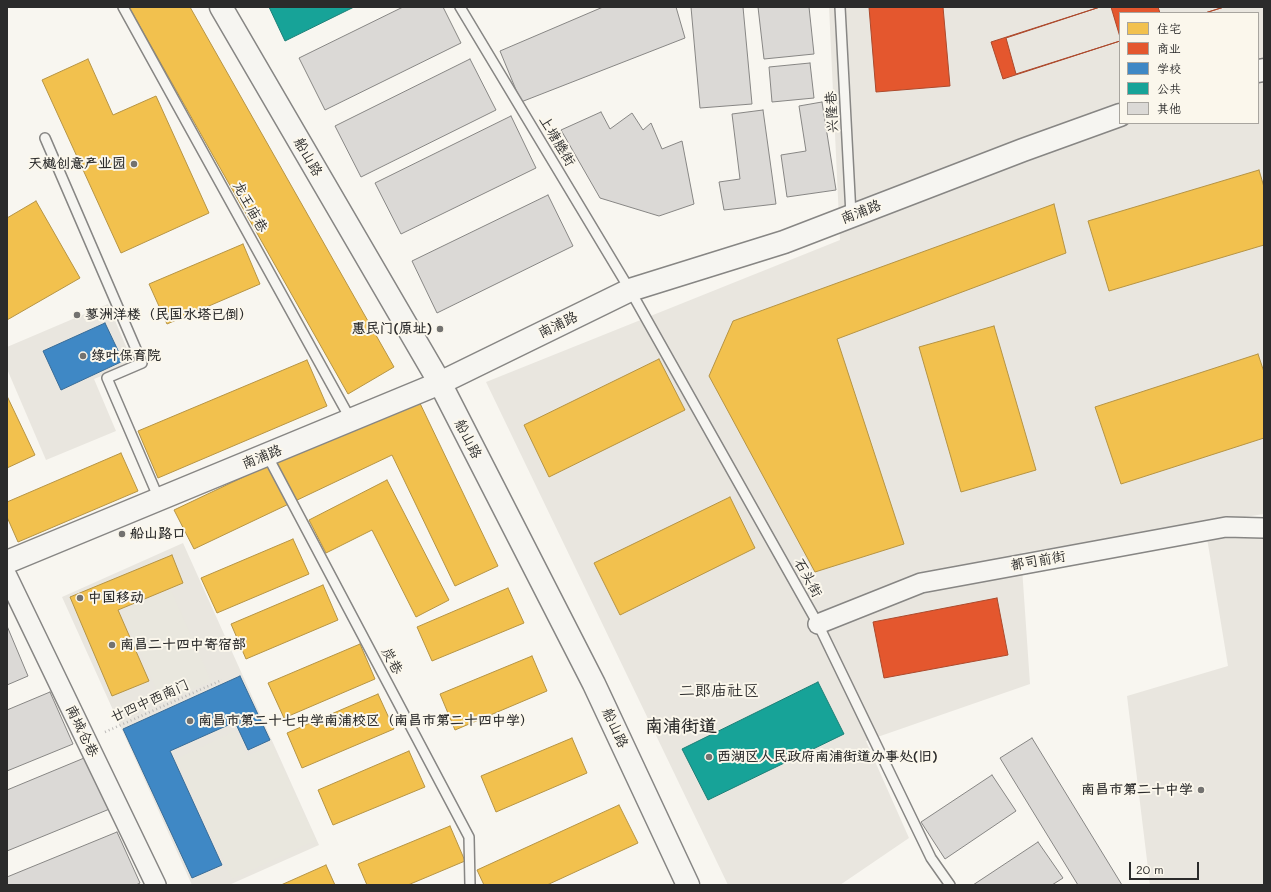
<!DOCTYPE html>
<meta charset="utf-8">
<style>
body{margin:0}
#map{position:relative;width:1271px;height:892px;overflow:hidden;background:#f8f6f0;font-family:Mali,"LXGW WenKai TC",sans-serif}
canvas{display:block}
.frame{position:absolute;inset:0;border:8px solid #2b2b2b;pointer-events:none}
.legend{position:absolute;left:1119px;top:12px;width:140px;height:112px;box-sizing:border-box;background:#fbf7ec;border:1px solid #a8a59f;margin:0;padding:5px 7px;list-style:none;font-size:12px;color:#2b2b2b}
.legend li{display:flex;align-items:center;gap:8px;height:20px}
.legend b{width:20px;border:1px solid #a8a59f}
.scale{position:absolute;left:1129px;top:862px;width:70px;height:18px;box-sizing:border-box;border:2px solid #2b2b2b;border-top:0;padding-left:5px;font-size:12px;line-height:14px;white-space:nowrap;color:#2b2b2b;-webkit-text-stroke:3px #fbf7ec;paint-order:stroke}
</style>
<div id="map">
<canvas width="1271" height="892"></canvas>
<div class="frame"></div>
<ul class="legend">
<li><b style="height:11px;background:#f2c14e"></b>住宅</li>
<li><b style="height:11px;background:#e4572e"></b>商业</li>
<li><b style="height:11px;background:#3f88c5"></b>学校</li>
<li><b style="height:11px;background:#17a398"></b>公共</li>
<li><b style="height:11px;background:#dbd9d6"></b>其他</li>
</ul>
<div class="scale">20 m</div>
</div>
<script>
const g = document.querySelector('canvas').getContext('2d');
g.lineJoin = 'round';
function paint(path, color) { g.fillStyle = color; g.fill(path, 'evenodd'); }
const toPath = rows => new Path2D(rows.map(r => 'M' + r).join(''));
function stroke(path, color, width, dash) { g.strokeStyle = color; g.lineWidth = width; g.lineCap = dash ? 'butt' : 'round'; g.setLineDash(dash || []); g.stroke(path); }
function label(font, color, halo, rows, align = 'center') {
  g.font = font + ' Mali,"LXGW WenKai TC",sans-serif'; g.lineWidth = 4; g.setLineDash([]); g.textBaseline = 'middle'; g.strokeStyle = halo; g.fillStyle = color; for (const [text, x, y, turn = 0] of rows) {
    g.save(); g.translate(x, y); g.rotate((+turn || 0) * Math.PI / 180); g.textAlign = isNaN(turn) ? turn : align; if (halo) g.strokeText(text, 0, 0); g.fillText(text, 0, 0); g.restore();
  }
}
const built = toPath([
 [829,7,1264,7,1264,514,1021,553,1030,684,866,741,909,838,840,885,728,885,486,382,840,240],
 [1120,13,1258,13,1258,123,1120,123],
 [108,304,133,363,94,379,116,431,46,460,7,369,7,347],
 [1206,532,1264,534,1264,885,1150,885,1127,696,1228,666],
 [183,543,319,845,229,885,192,885,62,597]
]);
const green = toPath([
 [171,590,211,681,162,702,122,612],
 [235,731,247,756,272,745,316,840,232,879,176,759]
]);
const homes = toPath([
 [129,7,190,7,394,367,348,394,129,7],
 [88,59,113,115,156,96,209,213,121,253,42,80,88,59],
 [1259,170,1264,187,1264,245,1109,291,1088,221,1259,170],
 [36,201,80,278,7,320,7,218,36,201],
 [1054,204,1066,253,837,339,904,544,815,572,709,376,733,321,1054,204],
 [243,244,260,284,167,324,149,284,243,244],
 [994,326,1036,470,961,492,919,347,994,326],
 [1258,354,1264,372,1264,438,1121,484,1095,407,1258,354],
 [659,359,685,410,549,477,524,425,659,359],
 [307,360,327,406,158,478,138,431,307,360],
 [416,395,498,566,455,586,392,455,194,549,174,510,416,395],
 [7,396,35,455,7,468,7,396],
 [121,453,138,491,18,542,7,517,7,502,121,453],
 [387,480,449,600,416,617,372,530,326,553,309,520,387,480],
 [730,497,755,548,620,615,594,563,730,497],
 [293,539,309,574,217,613,201,578,293,539],
 [172,555,183,583,118,610,149,681,112,696,70,597,172,555],
 [323,585,338,620,246,659,231,624,323,585],
 [508,588,524,623,432,661,417,627,508,588],
 [360,644,375,679,284,718,268,683,360,644],
 [532,656,547,691,455,730,440,694,532,656],
 [378,694,394,729,302,768,287,733,378,694],
 [572,738,587,773,496,812,481,776,572,738],
 [409,751,425,787,333,825,318,790,409,751],
 [619,805,638,843,547,885,484,885,477,870,619,805],
 [450,826,465,861,408,885,367,885,358,864,450,826],
 [326,865,335,885,281,885,326,865]
]);
const shops = toPath([
 [869,7,943,7,950,86,876,92,869,7],
 [1100,7,1224,7,1205,13,1120,13,1120,41,1003,79,991,42,1100,7],
 [1100,7,1111,7,1120,37,1120,41,1016,74,1006,38,1100,7],
 [1158,7,1224,7,1205,13,1160,13,1158,7],
 [997,598,1008,655,884,678,873,622,997,598]
]);
const schools = toPath([
 [105,323,123,361,61,390,43,351,105,323],
 [240,676,270,740,248,750,235,722,170,751,222,865,192,878,123,729,240,676]
]);
const public = toPath([
 [269,7,354,7,285,41,269,7],
 [818,682,844,734,708,800,682,749,818,682]
]);
const building = toPath([
 [403,7,443,7,461,43,325,110,299,58,403,7],
 [603,7,676,7,685,38,521,102,500,51,603,7],
 [691,7,743,7,752,104,700,108,691,7],
 [758,7,809,7,814,54,764,59,758,7],
 [470,59,496,110,361,177,335,126,470,59],
 [810,63,814,98,772,102,769,67,810,63],
 [822,102,836,190,787,197,781,155,806,151,799,106,822,102],
 [763,110,776,204,724,210,719,182,740,179,732,114,763,110],
 [601,112,610,129,632,113,643,130,651,123,662,149,682,141,694,204,659,216,600,198,561,130,601,112],
 [511,116,536,168,401,234,375,183,511,116],
 [548,195,573,246,437,313,412,261,548,195],
 [7,626,28,676,7,685,7,626],
 [50,692,73,744,7,771,7,710,50,692],
 [1032,738,1122,885,1078,885,1000,758,1032,738],
 [89,756,112,808,7,851,7,790,89,756],
 [992,775,1016,811,945,859,921,822,992,775],
 [117,832,140,883,136,885,7,885,7,877,117,832],
 [1038,842,1063,878,1052,885,973,885,1038,842]
]);
const path = toPath([
 [105,732,222,680]
]);
const lane = toPath([
 [123,7,351,420],
 [460,7,630,290,818,624,931,858,950,885],
 [840,7,851,215],
 [45,138,142,363,107,378,159,499],
 [267,455,469,837,470,885]
]);
const street = toPath([
 [7,576,156,885],
 [818,624,921,583,1226,527,1264,528]
]);
const secondary = toPath([
 [221,7,440,383,594,684,688,885],
 [1258,71,1264,70],
 [7,562,440,383,630,290,784,242,1023,150,1120,115]
]);
const markers = [
 [134,164,4,"#737270"],
 [77,315,4,"#737270"],
 [440,329,4,"#737270"],
 [83,356,4,"#737270"],
 [122,534,4,"#737270"],
 [80,598,4,"#737270"],
 [112,645,4,"#737270"],
 [190,721,4,"#737270"],
 [709,757,4,"#737270"],
 [1201,790,4,"#737270"]
];
const streetNames = [
 ["兴隆巷",832,112,-93],
 ["上塘塍街",557,141,59],
 ["船山路",308,157,60],
 ["龙王庙巷",250,207,61],
 ["南浦路",861,212,-21],
 ["南浦路",558,325,-26],
 ["船山路",468,439,63],
 ["南浦路",262,457,-22],
 ["都司前街",1038,561,-10],
 ["石头街",808,578,61],
 ["炭巷",392,661,62],
 ["廿四中西南门",150,701,-24],
 ["船山路",615,728,65],
 ["南城仓巷",82,731,64]
];
const poiNames = [
 ["天樾创意产业园",126,164,"right"],
 ["蓼洲洋楼（民国水塔已倒）",85,315],
 ["惠民门(原址)",432,329,"right"],
 ["绿叶保育院",91,356],
 ["船山路口",130,534],
 ["中国移动",88,598],
 ["南昌二十四中寄宿部",120,645],
 ["南昌市第二十七中学南浦校区（南昌市第二十四中学）",198,721],
 ["西湖区人民政府南浦街道办事处(旧)",717,757],
 ["南昌市第二十中学",1193,790,"right"]
];
const quarterNames = [
 ["二郎庙社区",719,691]
];
const districtNames = [
 ["南浦街道",681,726]
];
paint(built, '#e9e6df');
paint(green, '#e9e7de');
paint(homes, '#f2c14e');
stroke(homes, '#b69444', 1);
paint(shops, '#e4572e');
stroke(shops, '#ac4a2d', 1);
paint(schools, '#3f88c5');
stroke(schools, '#396c97', 1);
paint(public, '#17a398');
stroke(public, '#1d7f77', 1);
paint(building, '#dbd9d6');
stroke(building, '#878684', 1);
stroke(lane, '#878684', 12);
stroke(street, '#878684', 22);
stroke(secondary, '#878684', 25);
stroke(path, '#bcbab8', 2.5, [1, 3]);
stroke(lane, '#f6f5f1', 9);
stroke(street, '#f6f5f1', 19);
stroke(secondary, '#f6f5f1', 22);
for (const [x, y, r, color] of markers) { const dot = new Path2D(); dot.arc(x, y, r, 0, 2 * Math.PI); g.fillStyle = color; g.fill(dot); stroke(dot, '#fbf7ec', 1.5); }
label('14px', '#2b2b2b', '#fbf7ec', streetNames);
label('bold 14px', '#2b2b2b', '#fbf7ec', poiNames, 'left');
label('16px', '#2b2b2b', '#fbf7ec', quarterNames);
label('bold 18px', '#2b2b2b', '#fbf7ec', districtNames);
</script>
